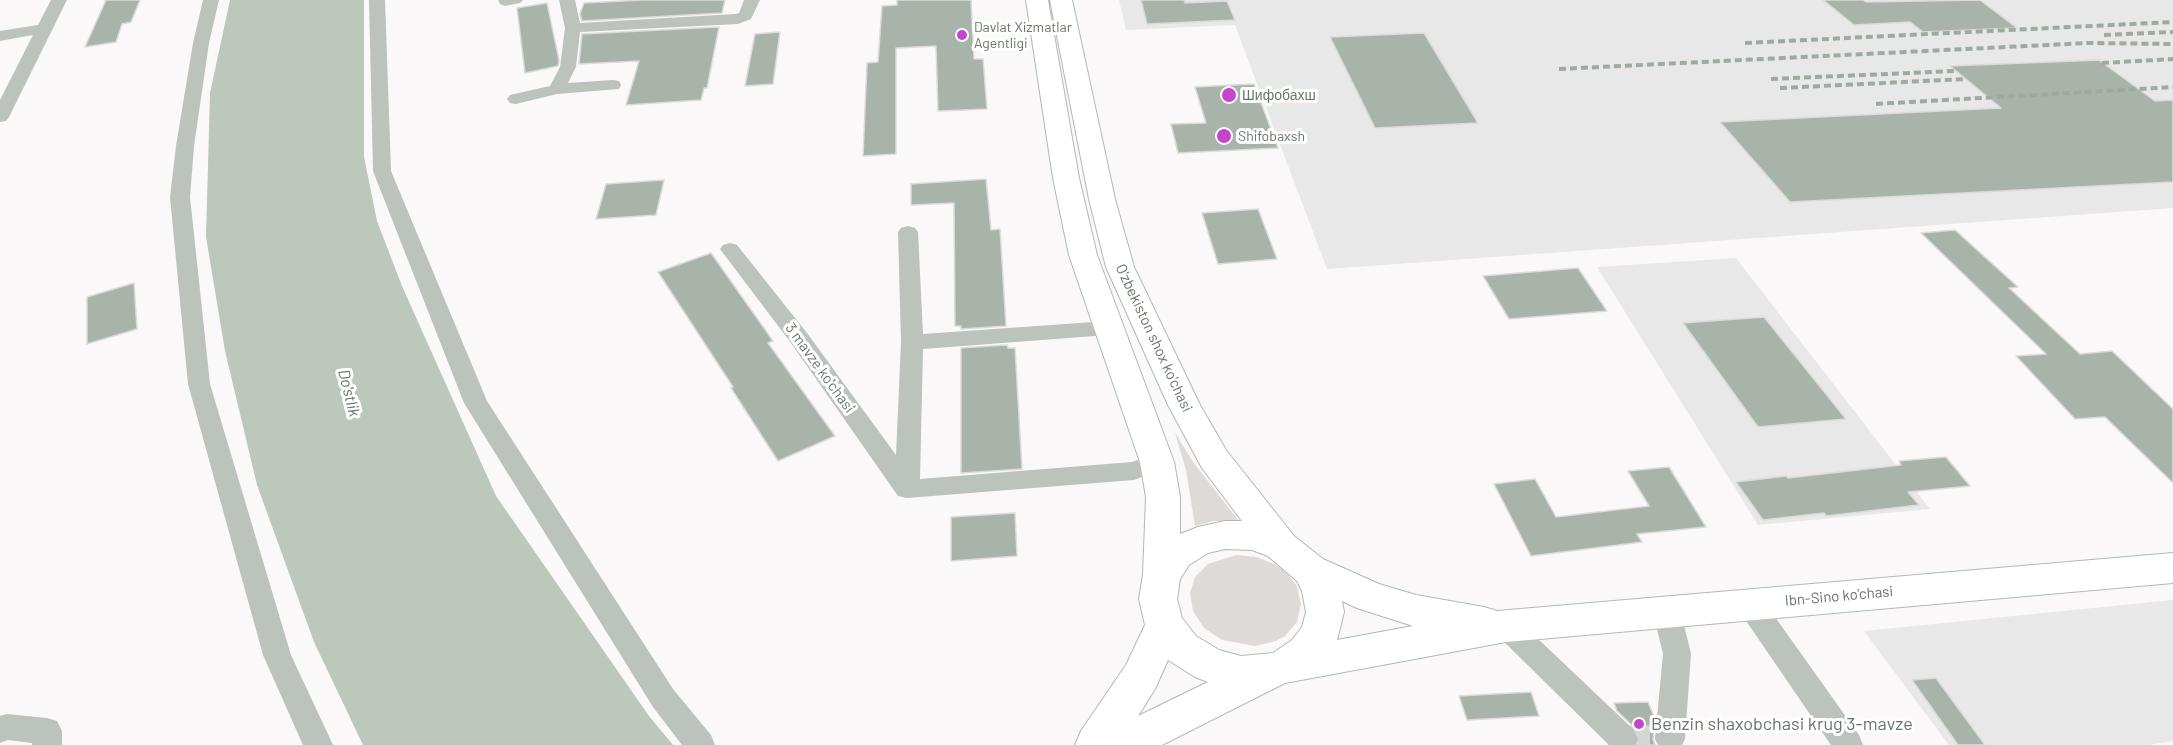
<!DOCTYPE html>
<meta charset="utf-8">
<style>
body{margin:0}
canvas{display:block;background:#faf8f9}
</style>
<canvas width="2173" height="745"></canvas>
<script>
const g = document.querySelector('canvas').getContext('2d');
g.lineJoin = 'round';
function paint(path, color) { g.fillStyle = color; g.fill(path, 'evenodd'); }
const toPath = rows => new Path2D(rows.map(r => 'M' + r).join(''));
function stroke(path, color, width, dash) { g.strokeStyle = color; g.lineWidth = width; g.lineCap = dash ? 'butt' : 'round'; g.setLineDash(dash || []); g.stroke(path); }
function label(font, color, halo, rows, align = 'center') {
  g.font = font + ' Barlow,sans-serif'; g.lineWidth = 6; g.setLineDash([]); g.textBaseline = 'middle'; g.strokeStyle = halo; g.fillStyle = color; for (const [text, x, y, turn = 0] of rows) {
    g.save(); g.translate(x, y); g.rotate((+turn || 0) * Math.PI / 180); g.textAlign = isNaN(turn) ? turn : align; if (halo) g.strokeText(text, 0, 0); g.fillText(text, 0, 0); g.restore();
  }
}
const built = toPath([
 [1119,0,2173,0,2173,208,1327,269,1235,25,1126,30],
 [1736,258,1930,509,1758,525,1597,267],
 [2173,600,2173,741,2147,745,1949,745,1864,631]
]);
const green = toPath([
 [1175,433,1193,462,1239,521,1214,521,1195,526,1186,470],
 [1236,555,1257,557,1276,565,1285,571,1297,586,1301,604,1297,622,1285,636,1276,641,1255,646,1222,640,1204,628,1193,611,1190,593,1195,577,1208,564]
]);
const water = toPath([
 [230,0,364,0,364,157,377,221,402,286,496,496,649,716,673,745,363,745,314,642,257,485,225,351,206,237,210,93]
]);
const building = toPath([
 [106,0,140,0,131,22,122,24,116,42,85,47,106,0],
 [643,0,725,0,722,13,582,21,580,14,584,3,643,0],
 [897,0,971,0,974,59,983,59,987,109,938,111,936,46,896,48,896,154,863,156,867,63,878,62,882,6,897,5,897,0],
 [1141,0,1184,0,1185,3,1227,1,1235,20,1147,24,1141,0],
 [1823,0,1863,0,1866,2,1980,0,2017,28,1923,32,1910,22,1854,25,1823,0],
 [547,3,559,60,558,66,525,73,517,8,547,3],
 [719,27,707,88,704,88,701,100,626,105,639,61,579,64,582,34,719,27],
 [780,32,773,84,745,86,755,34,780,32],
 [1424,33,1478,123,1375,128,1330,37,1424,33],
 [2099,60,2155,101,2173,100,2173,182,1790,202,1720,122,2001,108,1950,66,2099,60],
 [1254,84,1278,148,1178,153,1171,124,1206,123,1195,87,1254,84],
 [986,179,991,230,1000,229,1006,326,961,329,961,326,955,326,954,203,911,205,911,184,986,179],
 [664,180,656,215,596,219,606,184,664,180],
 [1258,209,1277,259,1218,264,1202,213,1258,209],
 [1955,230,2018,287,2009,288,2080,354,2112,351,2173,409,2173,483,2105,417,2075,419,2016,356,2046,354,1921,233,1955,230],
 [711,253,773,341,768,343,835,436,778,461,731,388,733,387,658,272,711,253],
 [1578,268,1607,311,1509,319,1483,276,1578,268],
 [134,283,137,329,87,344,87,297,134,283],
 [1764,317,1846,419,1758,427,1683,323,1764,317],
 [1007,345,1008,348,1015,348,1022,469,961,473,961,348,1007,345],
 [1946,457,1970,486,1908,492,1919,505,1826,516,1824,513,1763,520,1736,482,1786,476,1788,478,1901,465,1899,461,1946,457],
 [1669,467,1706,527,1637,534,1642,542,1531,556,1494,484,1535,479,1556,517,1649,506,1628,471,1669,467],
 [1015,513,1017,556,951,561,951,517,1015,513],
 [1936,678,1985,745,1958,745,1912,680,1936,678],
 [1531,692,1539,716,1467,720,1459,696,1531,692],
 [1648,702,1655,719,1653,739,1655,745,1638,745,1640,738,1635,728,1617,711,1614,703,1648,702]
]);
const streetTunnel = toPath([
 [1623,739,1670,739]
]);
const street = toPath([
 [51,0,67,0,9,117,6,121,0,122,0,100,33,35,0,41,0,31,38,25,51,0],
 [203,0,219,0,209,43,194,146,190,197,210,384,291,655,333,745,303,745,263,655,188,384,170,197,176,146,193,43,203,0],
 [369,0,385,0,391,171,487,401,673,689,711,735,715,745,682,745,653,707,464,403,373,171,369,0],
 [498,0,523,0,520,3,505,6,500,4,498,0],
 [559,0,575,0,580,23,736,14,739,13,744,0,760,0,751,19,738,24,580,32,576,67,568,83,613,80,619,81,621,85,619,89,557,94,516,104,510,103,507,99,510,95,550,86,560,67,565,28,559,0],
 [908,226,915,228,918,232,923,334,1108,321,1116,323,1119,328,1116,333,1108,335,923,349,920,479,1132,462,1157,453,1166,456,1169,462,1166,468,1134,480,907,498,898,496,791,343,720,249,723,245,730,243,737,245,807,333,896,455,901,342,898,232,901,228,908,226],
 [1750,593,1760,596,1859,735,1863,745,1831,745,1740,612,1736,604,1740,596,1750,593],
 [1667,601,1677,604,1681,612,1691,654,1685,739,1682,745,1658,745,1655,739,1663,654,1653,612,1657,604,1667,601],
 [1506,614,1516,618,1633,729,1638,739,1635,745,1609,745,1496,634,1492,626,1496,618,1506,614],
 [7,714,47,718,57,721,62,731,62,745,32,745,32,743,8,740,0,743,0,716,7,714]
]);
const secondary = toPath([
 [1026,0,1048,0,1079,178,1097,255,1174,462,1180,497,1180,534,1198,527,1225,521,1242,521,1202,468,1168,405,1106,267,1089,199,1050,0,1072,0,1115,199,1134,267,1200,405,1226,450,1294,536,1323,559,1379,584,1416,595,1484,607,1497,611,2173,553,2173,583,1506,642,1285,683,1162,745,1075,745,1081,731,1126,665,1145,625,1139,599,1143,575,1146,497,1140,462,1069,255,1053,178,1026,0],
 [1225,549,1252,550,1268,556,1297,581,1302,591,1306,612,1302,627,1292,640,1273,653,1241,656,1219,650,1196,636,1182,618,1177,599,1180,579,1189,565,1208,553,1225,549],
 [1342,601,1357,608,1413,626,1337,640,1344,612,1342,601],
 [1168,660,1195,677,1208,682,1138,716,1155,689,1168,660]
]);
const rail = toPath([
 [2104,35,2173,32],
 [1745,43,2173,22],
 [2102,63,2173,59],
 [1559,69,2088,43,2173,44],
 [1771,79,1955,71],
 [1780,88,1966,79],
 [1876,104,2173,87]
]);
const markers = [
 [962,35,6,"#c544ce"],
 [1229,95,8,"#c544ce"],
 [1224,136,8,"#c544ce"],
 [1639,724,6,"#c544ce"]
];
const farPoinames = [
 ["Davlat Xizmatlar",974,27],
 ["Agentligi",974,43],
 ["Шифобахш",1242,95],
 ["Shifobaxsh",1238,136]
];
const streetNames = [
 ["O'zbekiston shox ko'chasi",1154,338,65],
 ["3 mavze ko'chasi",820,368,54],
 ["Ibn-Sino ko'chasi",1839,596,-5]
];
const waterNames = [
 ["Do'stlik",349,393,76]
];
const nearPoinames = [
 ["Benzin shaxobchasi krug 3-mavze",1651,724]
];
paint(built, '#e8e8e8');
paint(green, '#dedad8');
paint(water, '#bbc8bb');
paint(building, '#a8b4a9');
stroke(building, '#dcdadb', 1.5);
stroke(streetTunnel, '#d4d8d4', 27, [27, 14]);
stroke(secondary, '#b0bab2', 2);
paint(street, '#bbc3bc');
paint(secondary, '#fff');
stroke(rail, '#9eaaa0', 4, [7, 4]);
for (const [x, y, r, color] of markers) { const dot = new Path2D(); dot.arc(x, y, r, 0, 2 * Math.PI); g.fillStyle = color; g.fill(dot); stroke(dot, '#fff', 2); }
label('14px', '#647967', '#fff', farPoinames, 'left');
label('15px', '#647967', '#fff', streetNames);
label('italic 16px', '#647864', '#fff', waterNames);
label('18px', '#647967', '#fff', nearPoinames, 'left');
</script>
